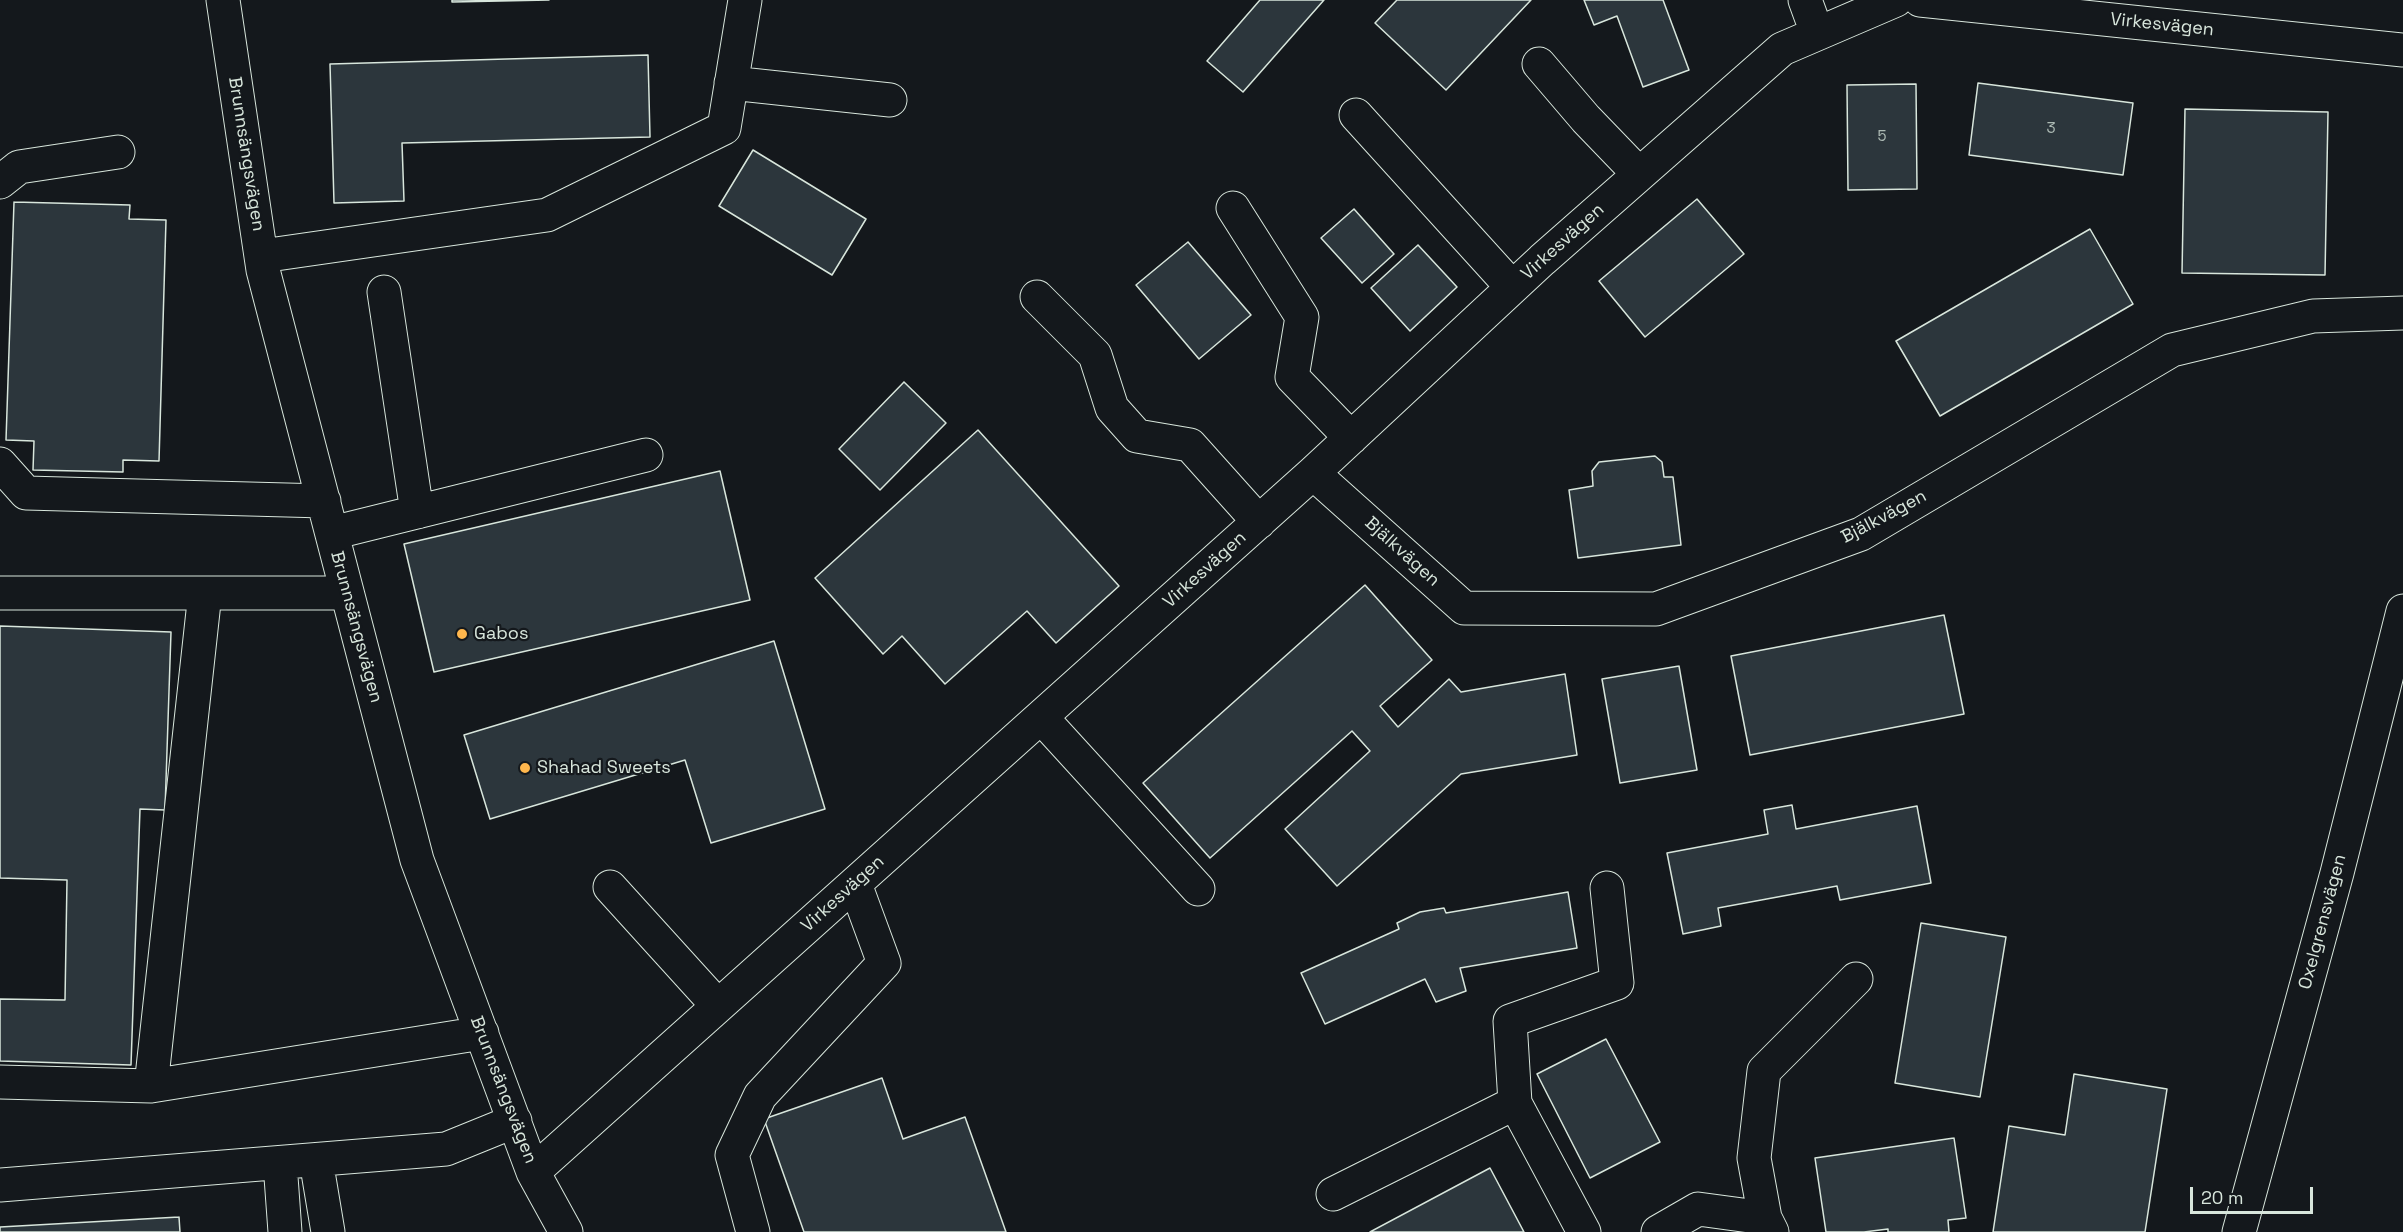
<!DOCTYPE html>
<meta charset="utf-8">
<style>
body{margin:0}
#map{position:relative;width:2403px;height:1232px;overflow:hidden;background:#14181c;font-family:"Space Grotesk",sans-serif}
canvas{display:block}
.scale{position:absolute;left:2190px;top:1187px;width:123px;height:27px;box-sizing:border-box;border:3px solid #d8e6dc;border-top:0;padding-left:8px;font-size:18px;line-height:21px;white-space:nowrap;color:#d8e6dc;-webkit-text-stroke:4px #14181c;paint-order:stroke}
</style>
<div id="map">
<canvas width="2403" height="1232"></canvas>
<div class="scale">20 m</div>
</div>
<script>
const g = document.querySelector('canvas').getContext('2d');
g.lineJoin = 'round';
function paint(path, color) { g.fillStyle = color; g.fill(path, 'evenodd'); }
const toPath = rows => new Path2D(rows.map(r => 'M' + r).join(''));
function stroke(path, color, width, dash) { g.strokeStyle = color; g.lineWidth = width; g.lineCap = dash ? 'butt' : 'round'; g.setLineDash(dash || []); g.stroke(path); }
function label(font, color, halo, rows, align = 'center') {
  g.font = font + ' "Space Grotesk",sans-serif'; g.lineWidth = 4.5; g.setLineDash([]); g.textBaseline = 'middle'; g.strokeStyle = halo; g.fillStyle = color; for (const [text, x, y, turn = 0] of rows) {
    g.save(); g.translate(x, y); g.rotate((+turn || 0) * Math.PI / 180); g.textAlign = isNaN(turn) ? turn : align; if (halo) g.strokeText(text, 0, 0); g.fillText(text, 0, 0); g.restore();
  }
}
const building = toPath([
 [452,0,549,0,452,2,452,0],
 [1260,0,1324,0,1243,92,1207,61,1260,0],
 [1397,0,1531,0,1446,90,1375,23,1397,0],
 [1584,0,1663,0,1689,70,1643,87,1617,16,1594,25,1584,0],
 [648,55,650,137,402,143,404,201,334,203,330,64,648,55],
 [1978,83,2133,103,2123,175,1969,155,1978,83],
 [1916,84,1917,189,1848,190,1847,85,1916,84],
 [2185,109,2328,112,2325,275,2182,273,2185,109],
 [753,150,866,219,832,275,719,206,753,150],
 [1697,199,1744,254,1645,337,1599,281,1697,199],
 [14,202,130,205,129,219,166,220,159,461,123,460,123,472,33,470,34,441,6,440,14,202],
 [1354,209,1394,254,1362,283,1321,238,1354,209],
 [2090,229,2133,304,1940,416,1896,341,2090,229],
 [1188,242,1251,315,1199,359,1136,285,1188,242],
 [1418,245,1457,287,1410,331,1371,288,1418,245],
 [904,382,946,423,880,490,839,449,904,382],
 [978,430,1119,586,1056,643,1027,611,945,684,902,636,883,654,815,578,978,430],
 [1655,456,1662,462,1664,477,1673,477,1681,545,1578,558,1569,490,1593,486,1592,471,1599,462,1655,456],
 [720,471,750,600,434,672,404,544,720,471],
 [1365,585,1432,660,1380,706,1398,727,1449,679,1461,692,1565,674,1577,755,1461,774,1337,886,1285,829,1370,751,1352,731,1210,858,1143,783,1365,585],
 [1944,615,1964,714,1750,755,1731,656,1944,615],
 [0,626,171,632,165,810,140,809,131,1065,0,1061,0,999,65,1000,67,880,0,878,0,626],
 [774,641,825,809,711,843,685,760,490,819,464,735,774,641],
 [1679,666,1697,770,1620,783,1602,679,1679,666],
 [1792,805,1796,829,1917,806,1931,883,1840,900,1837,886,1718,908,1721,926,1683,934,1667,853,1768,834,1764,810,1792,805],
 [1568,892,1577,948,1460,968,1466,991,1436,1002,1425,979,1325,1024,1301,973,1399,929,1397,923,1420,912,1444,908,1446,913,1568,892],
 [1921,923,2006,937,1980,1097,1895,1083,1921,923],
 [1606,1039,1660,1142,1590,1178,1537,1074,1606,1039],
 [2074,1074,2167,1089,2145,1232,1993,1232,2009,1126,2065,1135,2074,1074],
 [882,1078,903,1139,965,1117,1006,1232,804,1232,764,1119,882,1078],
 [1954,1138,1966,1218,1948,1220,1949,1232,1888,1232,1888,1229,1864,1232,1826,1232,1815,1158,1954,1138],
 [1490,1168,1524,1232,1370,1232,1490,1168],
 [179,1217,180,1232,0,1232,0,1227,179,1217]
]);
const minor = toPath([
 [223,0,263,270,417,860,533,1172,566,1232],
 [1805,0,1817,33],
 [1920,0,2403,50],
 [1539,64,1586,119,1639,174],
 [731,83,890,100],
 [1356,115,1512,287],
 [0,182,19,167,118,152],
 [1233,208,1302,317,1292,377,1351,438],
 [262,256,547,215,724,128,745,0],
 [384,292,417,512],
 [1037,297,1095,355,1112,408,1137,436,1190,445,1259,522],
 [0,464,26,493,324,501],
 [1313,473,1464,608,1656,609,1861,534,2172,350,2313,316,2403,313],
 [332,533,646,455],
 [0,593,347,593],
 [1041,717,1198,889],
 [610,887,718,1006],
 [0,1082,151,1086,482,1033],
 [151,1086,205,593],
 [316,1160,328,1232],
 [280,1163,285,1232],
 [533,1172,1313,473,1542,260,1782,49,1896,0],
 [0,1185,446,1149,515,1121],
 [1333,1194,1515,1103],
 [753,1232,732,1155,760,1096,884,963,855,884],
 [1584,1232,1515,1103,1510,1021,1617,983,1607,888],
 [1658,1232,1698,1209,1765,1218],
 [1772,1232,1765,1218,1754,1158,1764,1071,1856,979],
 [2239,1232,2337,873,2403,611]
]);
const markers = [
 [462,634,6,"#ffb74d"],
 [525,768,6,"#ffb74d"]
];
const numberNames = [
 ["3",2051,129],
 ["5",1882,137]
];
const streetNames = [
 ["Virkesvägen",2162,25,6],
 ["Brunnsängsvägen",246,154,81],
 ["Virkesvägen",1563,242,-42],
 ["Bjälkvägen",1884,517,-28],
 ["Bjälkvägen",1402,552,42],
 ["Virkesvägen",1205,570,-42],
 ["Brunnsängsvägen",356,627,75],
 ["Virkesvägen",843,894,-42],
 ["Oxelgrensvägen",2323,922,-75],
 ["Brunnsängsvägen",503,1090,69]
];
const poiNames = [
 ["Gabos",474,634],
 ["Shahad Sweets",537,768]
];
paint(building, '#2c363c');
stroke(building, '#d8e6dc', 1.5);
stroke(minor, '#d8e6dc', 35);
stroke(minor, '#14181c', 33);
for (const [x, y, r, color] of markers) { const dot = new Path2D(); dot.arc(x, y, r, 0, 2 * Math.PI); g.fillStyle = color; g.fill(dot); stroke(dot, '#14181c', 2); }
label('15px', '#adbab4', null, numberNames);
label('18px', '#d8e6dc', '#14181c', streetNames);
label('18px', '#d8e6dc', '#14181c', poiNames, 'left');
</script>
